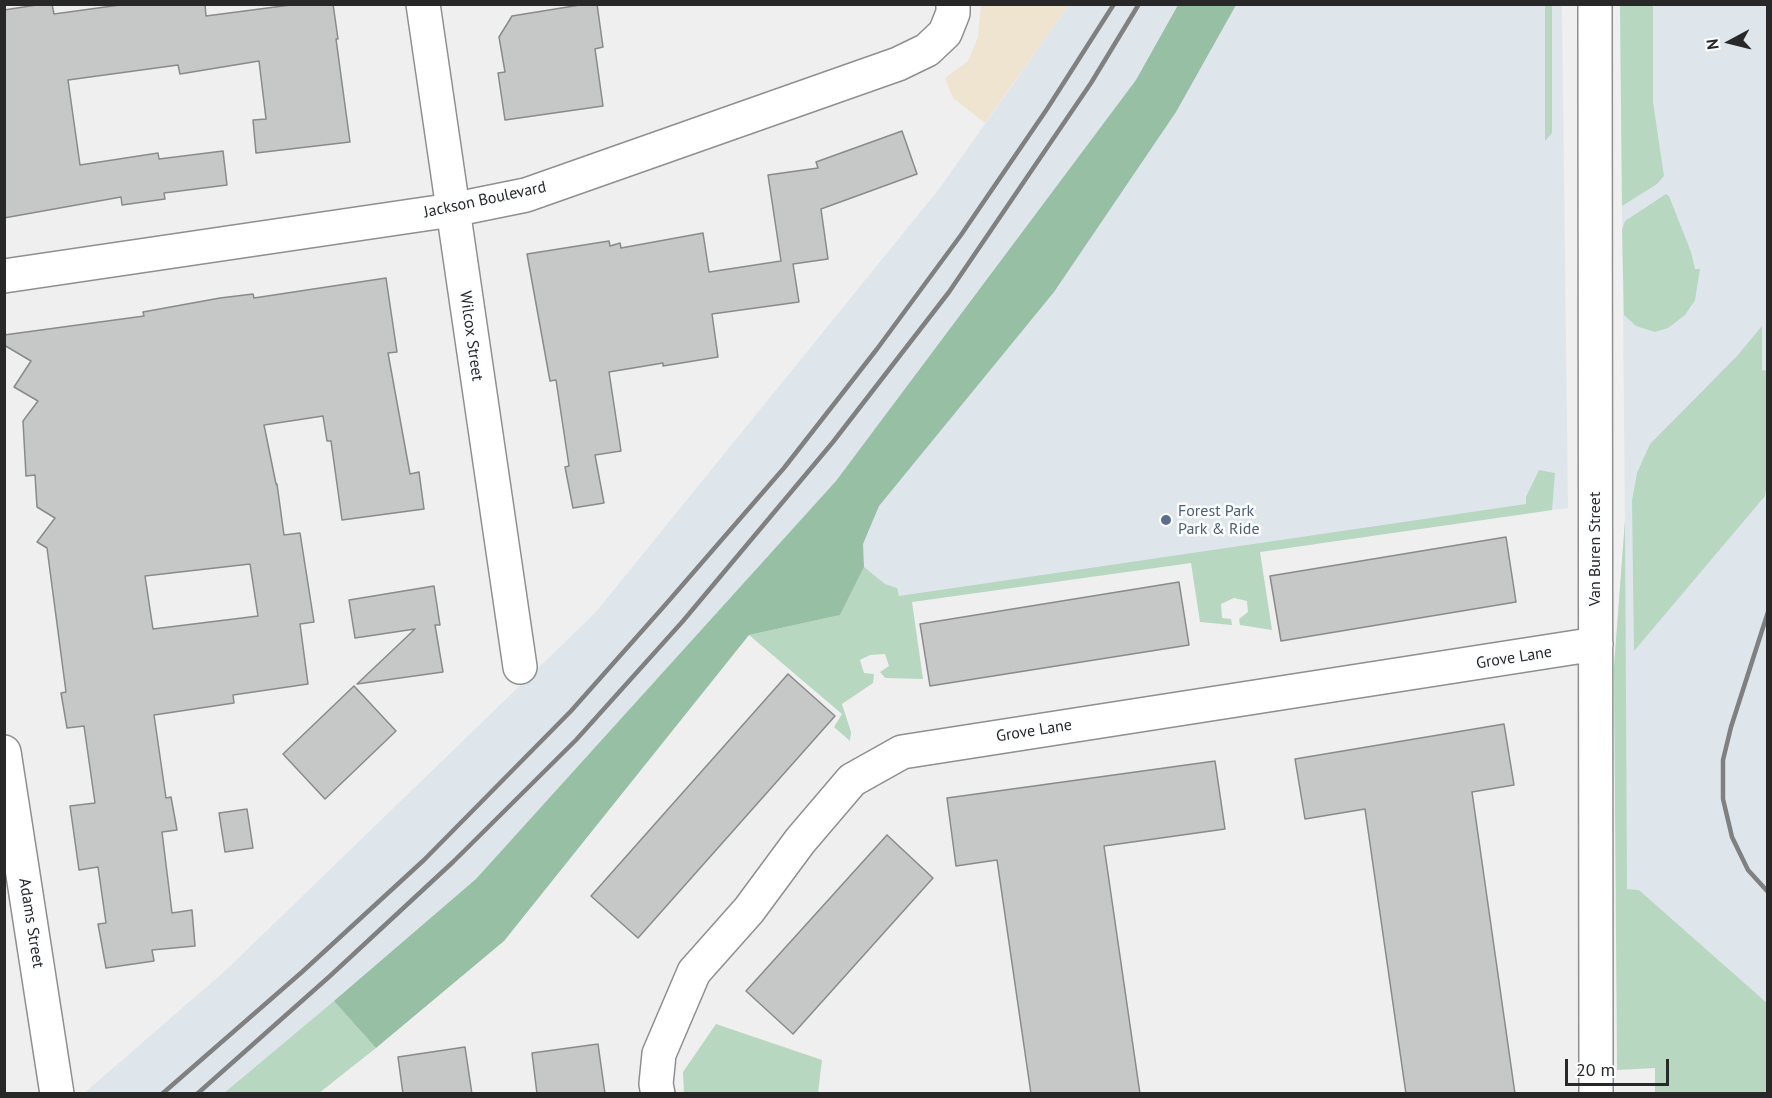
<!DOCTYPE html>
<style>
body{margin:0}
#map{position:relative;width:1772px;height:1098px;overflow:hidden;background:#efeff0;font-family:"PT Sans",sans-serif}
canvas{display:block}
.frame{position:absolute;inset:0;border:6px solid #282829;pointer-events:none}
.north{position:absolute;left:1700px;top:12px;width:60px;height:60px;-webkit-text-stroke:4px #fcfdfe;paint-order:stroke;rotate:263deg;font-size:16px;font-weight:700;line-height:24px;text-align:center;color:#282829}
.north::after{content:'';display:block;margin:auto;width:21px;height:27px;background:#282829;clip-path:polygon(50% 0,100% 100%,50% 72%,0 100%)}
.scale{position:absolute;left:1565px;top:1059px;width:104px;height:27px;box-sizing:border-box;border:3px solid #282829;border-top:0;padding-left:8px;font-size:18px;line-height:21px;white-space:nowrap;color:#282829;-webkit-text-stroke:4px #fcfdfe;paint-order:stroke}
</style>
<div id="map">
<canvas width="1772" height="1098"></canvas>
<div class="frame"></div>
<div class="north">N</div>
<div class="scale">20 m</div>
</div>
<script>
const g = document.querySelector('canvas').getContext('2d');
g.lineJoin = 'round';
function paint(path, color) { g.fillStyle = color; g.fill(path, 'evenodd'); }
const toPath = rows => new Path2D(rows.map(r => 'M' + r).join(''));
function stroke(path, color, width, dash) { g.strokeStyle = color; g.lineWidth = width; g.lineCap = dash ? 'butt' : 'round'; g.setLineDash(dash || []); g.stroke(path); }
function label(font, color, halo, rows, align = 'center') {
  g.font = font + ' "PT Sans",sans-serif'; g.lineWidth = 5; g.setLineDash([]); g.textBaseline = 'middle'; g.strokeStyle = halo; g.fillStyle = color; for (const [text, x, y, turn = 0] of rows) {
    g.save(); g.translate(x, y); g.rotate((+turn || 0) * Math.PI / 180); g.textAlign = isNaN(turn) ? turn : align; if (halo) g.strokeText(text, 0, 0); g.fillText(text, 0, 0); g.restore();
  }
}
const commercial = toPath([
 [981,5,1069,5,985,123,953,98,945,78,968,61,978,37]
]);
const built = toPath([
 [1069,5,1562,5,1568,508,912,602,749,635,504,941,319,1093,83,1094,226,970,595,613,939,189],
 [1620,5,1767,5,1767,1003,1639,890,1616,888,1614,667,1625,520]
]);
const green = toPath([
 [1545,5,1552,5,1552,133,1545,141],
 [1620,5,1653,5,1653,102,1664,176,1657,184,1622,206],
 [1666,194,1669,196,1691,252,1695,269,1700,269,1695,300,1685,315,1668,328,1655,332,1636,326,1624,315,1622,230,1625,221],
 [1762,326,1762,370,1768,371,1768,479,1765,496,1634,651,1632,501,1637,473,1650,444,1738,355],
 [1539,470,1555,473,1552,510,1260,552,1272,630,1240,625,1239,619,1248,612,1247,601,1234,598,1221,604,1222,618,1231,619,1232,625,1200,622,1191,563,912,602,923,679,885,678,880,672,889,666,885,654,870,655,860,660,864,673,874,674,873,683,842,704,851,732,850,741,834,727,842,714,749,635,840,615,864,567,885,584,897,588,899,596,1526,504,1526,497],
 [1625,520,1627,889,1639,890,1767,1003,1767,1093,1655,1093,1655,1068,1617,1070,1614,667],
 [334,1001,376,1048,319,1093,223,1094],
 [716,1024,822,1060,818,1093,684,1093,683,1072]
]);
const forest = toPath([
 [1178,5,1236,5,1176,112,1054,292,879,506,863,544,864,567,840,615,749,635,504,941,376,1048,334,1001,476,879,836,481,1136,80]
]);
const building = toPath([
 [43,4,52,4,54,14,127,4,205,4,206,16,298,4,333,4,338,39,336,39,350,142,256,153,253,120,266,119,259,61,180,74,178,65,68,80,80,165,158,153,159,159,223,151,227,185,164,193,165,199,122,205,121,197,4,218,4,10,43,4],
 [586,4,597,4,603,47,595,49,603,106,505,120,498,73,505,72,499,37,512,16,586,4],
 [902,131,917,174,821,209,828,259,793,264,799,302,712,314,718,357,663,366,663,363,609,372,621,451,595,455,604,503,573,508,565,467,569,466,556,380,550,381,527,254,609,241,610,246,620,243,621,248,703,233,709,272,781,261,768,175,818,168,816,162,902,131],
 [386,278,397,352,388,353,410,474,419,472,424,509,342,520,331,441,327,441,323,416,264,425,276,484,277,484,284,535,300,533,314,622,300,624,308,684,233,695,234,703,154,715,166,798,171,797,177,830,162,832,172,913,192,910,195,946,152,950,154,961,106,968,98,924,106,923,98,867,79,870,70,806,95,803,84,726,67,728,61,693,66,692,47,548,37,542,55,518,37,507,35,475,26,476,23,421,38,401,14,387,31,361,4,345,4,335,144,316,143,312,220,298,253,294,254,298,386,278],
 [250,564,258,616,153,629,145,576,250,564],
 [1506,537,1516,602,1281,641,1270,576,1506,537],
 [1179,582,1189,645,930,686,920,624,1179,582],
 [434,586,440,625,435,625,443,672,357,684,415,629,355,638,349,600,434,586],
 [788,674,835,716,638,938,591,896,788,674],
 [354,686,396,731,325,799,283,754,354,686],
 [1504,724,1514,785,1472,792,1515,1094,1406,1094,1365,809,1305,819,1295,759,1504,724],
 [1215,761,1225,829,1104,846,1140,1094,1031,1094,997,860,956,866,947,798,1215,761],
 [247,809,253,848,225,852,219,813,247,809],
 [887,835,933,878,793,1034,746,991,887,835],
 [598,1044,605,1094,537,1094,532,1053,598,1044],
 [465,1047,472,1094,403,1094,398,1057,465,1047]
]);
const minor = toPath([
 [423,4,520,667],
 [1595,4,1596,1094],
 [4,276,452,210,526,195,898,64,927,50,945,33,953,13,953,4],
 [4,752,57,1094],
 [658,1094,656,1084,659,1054,694,972,749,910,800,841,852,780,902,752,1596,644]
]);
const rail = toPath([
 [1768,612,1731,727,1723,760,1723,799,1732,837,1748,870,1768,892],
 [162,1094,302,972,424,860,571,711,666,604,784,468,877,349,961,235,1047,109,1114,4],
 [197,1094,330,976,453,862,576,740,683,621,833,442,949,292,1091,83,1139,4]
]);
const markers = [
 [1166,520,6,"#5c6f8a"]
];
const streetNames = [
 ["Jackson Boulevard",485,200,-12],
 ["Wilcox Street",471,336,82],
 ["Van Buren Street",1595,549,-90],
 ["Grove Lane",1514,658,-9],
 ["Grove Lane",1034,731,-9],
 ["Adams Street",31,923,81]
];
const serviceNames = [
 ["Forest Park",1178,511],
 ["Park & Ride",1178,529]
];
paint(commercial, '#efe4d0');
paint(built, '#dee6ec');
paint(green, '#b7d7c0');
paint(forest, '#96bfa3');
paint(building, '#c6c7c7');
stroke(building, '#898a8b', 1.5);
stroke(minor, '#8e8f8f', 36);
stroke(minor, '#fff', 33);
stroke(rail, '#808081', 4.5);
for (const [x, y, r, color] of markers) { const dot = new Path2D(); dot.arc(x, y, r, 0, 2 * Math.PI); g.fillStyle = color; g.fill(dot); stroke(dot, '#fcfdfe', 2); }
label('16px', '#282829', '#fcfdfe', streetNames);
label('16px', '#4e5e75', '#fcfdfe', serviceNames, 'left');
</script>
